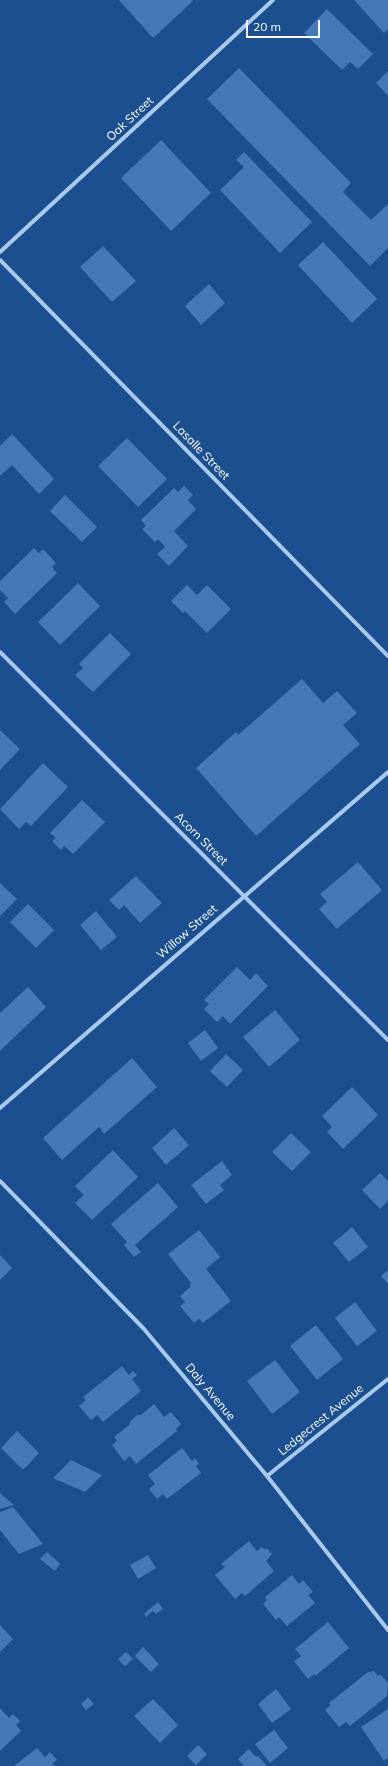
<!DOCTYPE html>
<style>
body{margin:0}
#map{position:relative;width:388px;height:1766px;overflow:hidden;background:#1b4f8f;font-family:Mulish,sans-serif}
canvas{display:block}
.scale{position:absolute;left:246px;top:20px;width:74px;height:18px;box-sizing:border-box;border:2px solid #fff;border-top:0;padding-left:5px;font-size:12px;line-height:14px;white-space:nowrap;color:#fff;-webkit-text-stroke:3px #1b4f8f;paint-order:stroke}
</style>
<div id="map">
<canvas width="388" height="1766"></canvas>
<div class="scale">20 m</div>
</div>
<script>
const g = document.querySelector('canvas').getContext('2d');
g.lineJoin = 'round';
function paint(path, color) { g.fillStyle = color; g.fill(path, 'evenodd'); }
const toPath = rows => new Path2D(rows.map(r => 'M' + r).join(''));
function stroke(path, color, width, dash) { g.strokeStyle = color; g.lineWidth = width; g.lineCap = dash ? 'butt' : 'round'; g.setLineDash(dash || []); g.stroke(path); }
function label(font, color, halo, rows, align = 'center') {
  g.font = font + ' Mulish,sans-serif'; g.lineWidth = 3.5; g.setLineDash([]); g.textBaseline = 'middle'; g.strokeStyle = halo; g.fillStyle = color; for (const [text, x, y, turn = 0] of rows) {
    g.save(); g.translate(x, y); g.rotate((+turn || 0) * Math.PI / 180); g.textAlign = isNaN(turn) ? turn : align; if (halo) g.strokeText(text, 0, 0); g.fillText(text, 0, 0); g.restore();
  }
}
const building = toPath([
 [119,0,192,0,193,1,153,38],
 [354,0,388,0,388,29,384,33],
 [327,9,373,54,358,69,350,62,342,70,304,33],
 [239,68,351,183,343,192,371,220,388,204,388,248,370,266,207,99],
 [388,71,388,96,376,83],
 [161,140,211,193,171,231,121,178],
 [244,152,312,222,280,253,220,190,244,167,236,160],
 [323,242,377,299,352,323,298,265],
 [103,246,136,281,112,302,80,267],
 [209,284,225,303,201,325,185,306],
 [12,434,54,479,39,494,12,465,0,476,0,446],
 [127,438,167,479,138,507,98,466],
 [184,486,193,495,188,500,196,509,174,531,188,546,169,566,157,554,165,547,158,539,155,542,142,529,146,526,141,520,174,488,178,492],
 [65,495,97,527,82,542,50,511],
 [34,548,39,553,43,549,56,563,52,567,57,573,15,614,4,602,8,598,0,590,0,581],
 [78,583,100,606,60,645,38,622],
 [187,585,197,595,207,585,231,609,207,633,185,611,183,613,171,601],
 [110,633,131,654,93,692,75,675,83,668,79,664],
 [302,679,323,703,337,691,357,713,343,725,360,744,256,836,196,768,236,732,238,735],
 [0,730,20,749,0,770],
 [43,763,68,787,31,826,26,822,19,829,0,809],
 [82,800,105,822,73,854,64,846,61,850,52,841,56,838,50,833],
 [358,862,382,890,337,929,319,909,327,902,320,894],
 [136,876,162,903,140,923,124,905,119,910,109,900],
 [0,883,17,899,0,916],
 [28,904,54,930,36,948,10,922],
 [96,911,117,937,101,950,80,925],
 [237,967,250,980,256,973,268,986,230,1024,223,1016,217,1022,204,1009,209,1004,204,1000],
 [28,987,46,1007,0,1051,0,1013],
 [275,1010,300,1040,269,1067,243,1037],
 [205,1030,218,1048,201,1061,188,1043],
 [226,1054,243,1070,227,1087,210,1071],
 [132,1058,157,1087,104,1134,99,1127,62,1160,43,1138],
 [352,1087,378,1115,343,1149,327,1132,332,1127,322,1116],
 [174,1128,189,1145,166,1165,152,1148],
 [291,1133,311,1152,292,1171,272,1152],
 [113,1150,138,1177,92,1220,75,1203,84,1195,75,1186],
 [222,1161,232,1175,220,1185,224,1190,206,1204,191,1185],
 [380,1173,388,1181,388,1201,380,1209,362,1190],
 [158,1183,178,1207,135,1245,141,1252,134,1257,124,1245,127,1242,111,1224],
 [352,1227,368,1247,349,1262,333,1243],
 [199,1230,220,1257,206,1269,231,1301,203,1323,199,1319,194,1323,180,1306,185,1302,180,1296,190,1287,191,1283,168,1254],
 [0,1255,12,1268,0,1280],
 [388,1270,388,1284,381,1276],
 [355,1302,377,1331,357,1346,335,1318],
 [316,1325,343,1359,317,1380,290,1346],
 [275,1360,300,1392,272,1414,247,1381],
 [122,1366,129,1375,133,1371,137,1375,132,1379,141,1391,103,1422,97,1415,91,1420,79,1406,86,1400,83,1397],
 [154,1404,164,1417,171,1412,181,1424,176,1429,177,1431,136,1464,130,1456,124,1461,112,1445,117,1441,114,1437,129,1425,130,1422,137,1415,141,1415],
 [17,1431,39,1453,23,1470,1,1448],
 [182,1448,192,1461,195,1458,199,1464,196,1466,201,1473,167,1499,163,1494,157,1499,149,1489,155,1484,148,1475],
 [71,1460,102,1475,85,1492,53,1478],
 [0,1493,14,1505,0,1509],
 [13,1507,43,1544,19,1554,0,1530,0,1512],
 [249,1541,257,1551,262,1547,265,1550,267,1548,272,1554,266,1561,274,1571,245,1596,242,1593,235,1599,215,1575,225,1567,221,1564],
 [47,1552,60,1564,55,1571,40,1559],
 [148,1555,156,1568,138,1579,130,1565],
 [292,1575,299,1584,303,1580,313,1592,308,1595,315,1603,287,1626,279,1617,276,1620,263,1604,267,1600,265,1597],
 [158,1602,163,1609,156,1614,153,1611,146,1617,144,1614],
 [328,1622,349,1648,315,1676,314,1674,308,1679,294,1661,301,1656,295,1649],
 [0,1625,13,1639,0,1652],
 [143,1647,159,1664,151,1672,135,1656],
 [126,1652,133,1659,125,1666,118,1659],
 [374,1671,378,1676,380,1674,388,1683,387,1696,350,1726,346,1722,339,1727,325,1710,331,1705,329,1703,368,1672],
 [276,1689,291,1709,272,1723,258,1704],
 [88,1697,94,1704,86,1710,81,1704],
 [153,1699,178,1725,160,1743,134,1716],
 [0,1708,9,1718,13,1714,20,1721,16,1725,21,1731,0,1751],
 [388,1709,388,1758,384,1761,361,1727],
 [274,1730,288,1748,270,1763,255,1744],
 [198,1745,207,1754,196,1765,187,1756],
 [37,1748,45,1757,50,1752,57,1760,52,1764,55,1766,14,1766],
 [249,1749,256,1757,258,1756,267,1766,244,1766,238,1759]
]);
const street = toPath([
 [0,252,273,0],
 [0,260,388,656],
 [0,652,388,1040],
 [0,1108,388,772],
 [0,1181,144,1329,267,1476,388,1630],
 [267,1476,388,1379]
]);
const streetNames = [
 ["Oak Street",130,119,-43],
 ["Lasalle Street",201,451,46],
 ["Acorn Street",201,839,45],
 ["Willow Street",187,932,-41],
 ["Daly Avenue",210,1392,50],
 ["Ledgecrest Avenue",321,1420,-39]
];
paint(building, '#4478b7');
stroke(street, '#a9c9ee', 4);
label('12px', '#fff', '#1b4f8f', streetNames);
</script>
